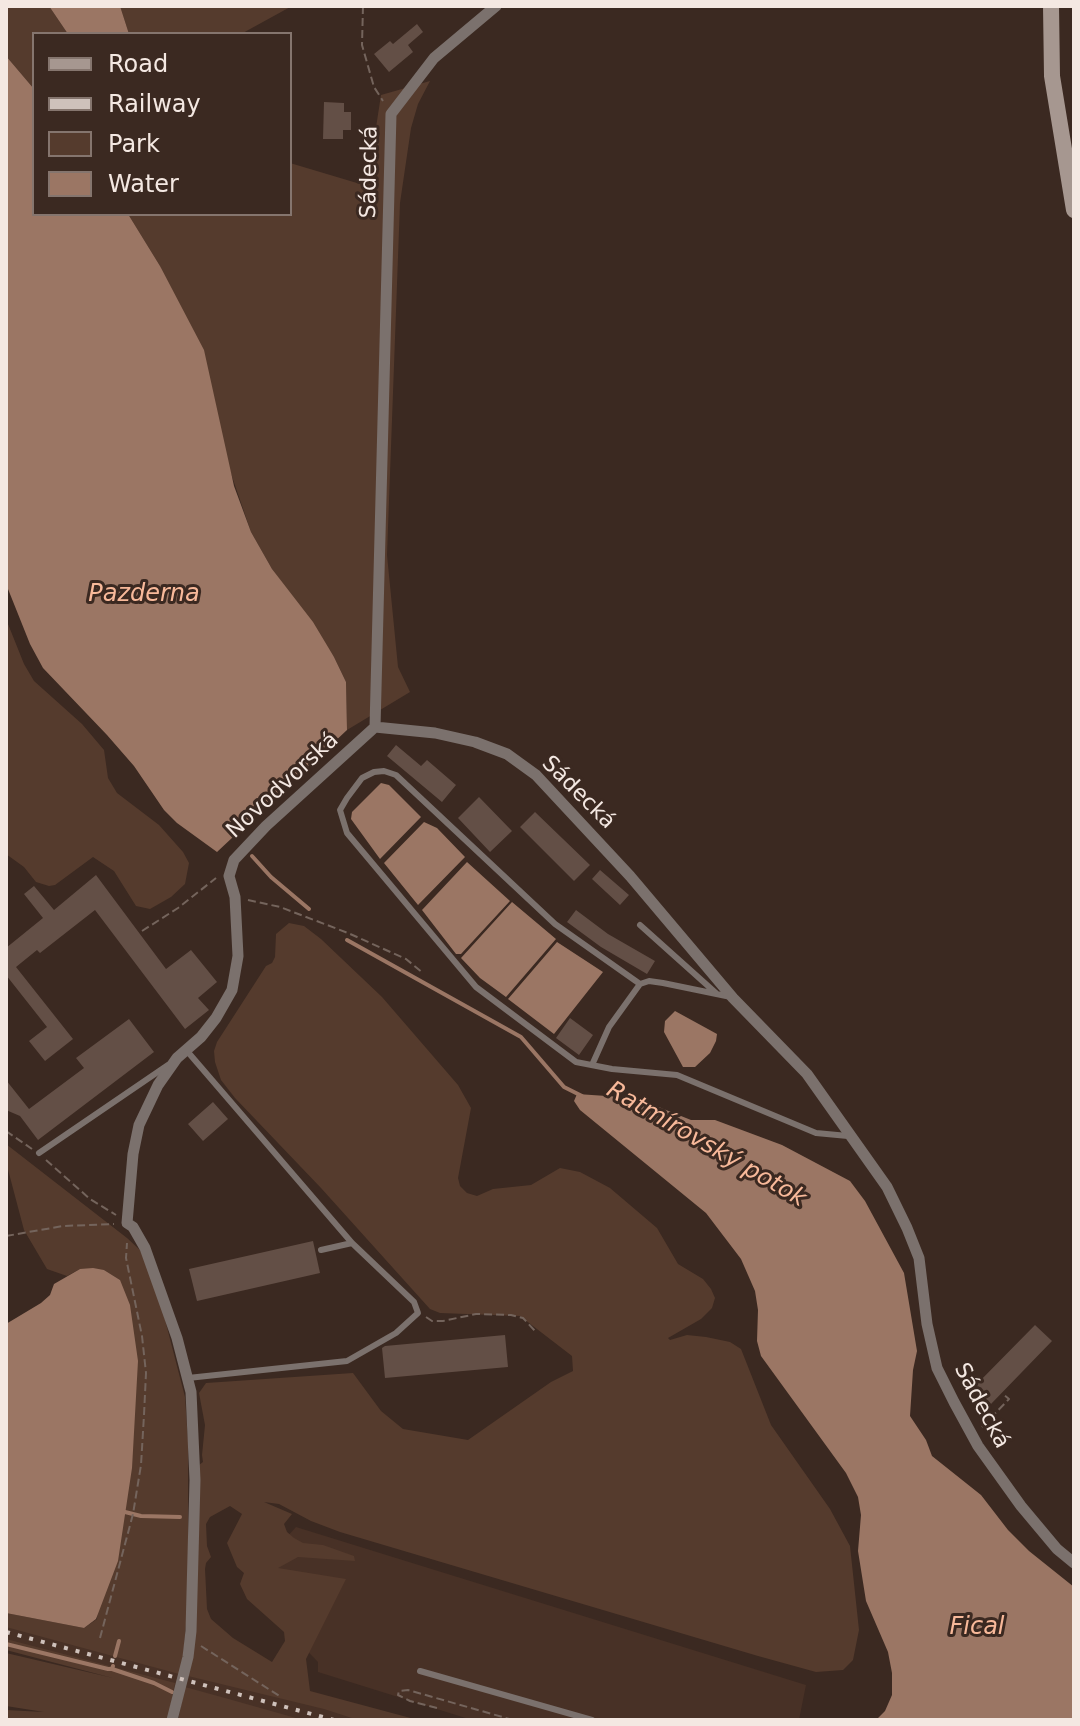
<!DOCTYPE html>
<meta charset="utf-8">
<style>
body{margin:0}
#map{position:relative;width:1080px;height:1726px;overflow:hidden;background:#3b2921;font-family:"DejaVu Sans",sans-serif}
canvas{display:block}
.frame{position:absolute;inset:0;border:8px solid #f4e8e2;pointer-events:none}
.legend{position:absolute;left:32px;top:32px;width:260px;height:184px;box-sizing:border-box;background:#3b2921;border:2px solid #85756e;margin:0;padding:10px 14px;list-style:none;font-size:24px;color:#f4e8e2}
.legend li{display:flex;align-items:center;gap:16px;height:40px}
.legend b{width:40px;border:2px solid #85756e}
</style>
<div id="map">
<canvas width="1080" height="1726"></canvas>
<div class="frame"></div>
<ul class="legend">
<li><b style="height:10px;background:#a69790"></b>Road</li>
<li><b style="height:10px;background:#cec1bb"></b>Railway</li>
<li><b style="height:22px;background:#553b2d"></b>Park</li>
<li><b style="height:22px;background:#9b7664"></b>Water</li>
</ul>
</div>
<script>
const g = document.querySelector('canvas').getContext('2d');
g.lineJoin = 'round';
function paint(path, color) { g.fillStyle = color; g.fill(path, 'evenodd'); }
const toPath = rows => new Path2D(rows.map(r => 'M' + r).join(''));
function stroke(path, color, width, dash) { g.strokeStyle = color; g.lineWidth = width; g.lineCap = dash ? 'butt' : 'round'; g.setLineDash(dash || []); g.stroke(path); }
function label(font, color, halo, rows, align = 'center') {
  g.font = font + ' "DejaVu Sans",sans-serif'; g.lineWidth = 6; g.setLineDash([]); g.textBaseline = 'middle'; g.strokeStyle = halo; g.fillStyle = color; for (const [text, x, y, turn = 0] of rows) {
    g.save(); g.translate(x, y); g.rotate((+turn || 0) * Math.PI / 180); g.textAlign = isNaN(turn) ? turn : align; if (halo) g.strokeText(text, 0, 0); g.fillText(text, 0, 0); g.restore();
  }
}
const built = toPath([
 [296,1527,806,1685,799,1720,472,1720,318,1672,318,1662,243,1585],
 [6,1620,378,1720,290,1720,6,1644]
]);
const green = toPath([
 [6,6,49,6,68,34,34,34,34,89,6,56],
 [120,6,292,6,241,34,129,34],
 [430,81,418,104,411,128,400,203,387,555,398,667,410,692,347,730,346,682,334,657,272,569,251,532,160,266,128,214,290,214,290,163,367,186,381,95],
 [6,619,24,664,34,681,82,724,104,750,108,778,117,793,159,825,183,852,189,863,185,884,171,897,150,909,136,906,114,871,93,857,55,885,49,886,36,882,24,867,6,854],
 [289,923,304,926,321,939,382,997,458,1085,471,1108,458,1178,460,1186,467,1193,477,1196,493,1189,531,1185,560,1168,580,1172,610,1188,657,1228,678,1264,703,1279,711,1289,715,1298,712,1308,701,1319,668,1338,670,1340,687,1335,706,1337,730,1342,741,1349,771,1425,830,1509,850,1546,859,1630,853,1660,843,1670,816,1672,758,1656,340,1532,311,1521,279,1504,264,1502,292,1514,284,1524,287,1532,294,1538,303,1543,323,1545,354,1556,355,1561,298,1557,278,1568,346,1579,306,1659,310,1691,418,1720,358,1720,324,1709,188,1676,199,1465,203,1462,202,1455,205,1425,199,1393,206,1383,353,1373,381,1411,403,1429,468,1440,551,1382,573,1371,572,1356,520,1316,440,1313,430,1309,321,1188,235,1098,221,1080,215,1062,214,1051,217,1042,266,966,272,963,275,957,276,934],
 [230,1506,242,1514,227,1543,237,1567,244,1573,240,1584,247,1599,284,1632,285,1641,272,1662,233,1638,211,1619,207,1609,205,1569,206,1563,211,1557,207,1546,206,1524,210,1517],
 [6,1144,127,1238,140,1250,155,1281,185,1397,188,1441,188,1603,183,1657,179,1674,6,1627,6,1613,84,1628,97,1619,120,1280,104,1270,80,1269,67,1276,47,1269,24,1230,6,1162],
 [6,1639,175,1683,168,1720,6,1720,6,1710,44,1712,6,1706,6,1653,113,1678,6,1650],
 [185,1687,225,1698,303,1720,178,1720]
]);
const water = toPath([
 [49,6,120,6,129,34,68,34],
 [6,56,34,89,34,214,128,214,160,266,204,350,234,486,251,532,272,569,313,622,334,657,346,682,347,730,217,852,177,823,164,810,134,766,107,735,43,668,30,644,6,584],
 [381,783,389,785,421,817,380,859,351,819,352,812],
 [424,822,437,828,465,857,418,905,384,863],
 [467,862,510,901,461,954,456,954,422,910],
 [512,902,556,939,506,997,480,978,461,958],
 [557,942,603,972,554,1034,508,999],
 [675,1011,717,1034,716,1041,710,1053,695,1067,683,1067,664,1032,665,1021],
 [577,1094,636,1098,691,1120,715,1120,782,1145,850,1181,865,1201,904,1273,917,1351,913,1370,910,1416,926,1440,932,1456,981,1495,1008,1530,1029,1551,1074,1587,1074,1720,876,1720,885,1711,892,1695,892,1673,888,1652,866,1601,858,1551,861,1515,858,1497,846,1473,761,1356,757,1341,758,1310,755,1291,741,1259,706,1213,580,1110,574,1101],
 [93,1268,104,1270,120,1280,130,1305,138,1361,132,1468,118,1561,96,1619,84,1628,6,1613,6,1324,41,1303,50,1295,54,1284,80,1269]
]);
const stream = toPath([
 [252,856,271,877,309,909],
 [347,940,521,1037,564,1087,582,1096],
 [125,1512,141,1516,180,1517],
 [6,1644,108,1669,112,1669,113,1666],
 [115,1656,119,1641],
 [112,1669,154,1683,172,1692]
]);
const building = toPath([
 [417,24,423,32,408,45,413,52,389,72,374,54,390,41,393,44],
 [324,102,344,103,344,112,351,112,351,130,343,130,343,139,323,139],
 [396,745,421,766,427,760,456,785,442,802,387,756],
 [479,797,512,831,490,852,458,818],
 [535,812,590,865,574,881,520,827],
 [600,870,629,895,620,905,592,879],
 [96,875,166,969,191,950,217,982,198,998,209,1010,185,1029,95,910,40,953,37,950,16,967,73,1039,45,1061,29,1041,47,1027,6,975,6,948,43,918,24,894,34,886,54,910],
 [576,910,608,934,655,961,647,974,601,947,567,922],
 [570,1018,593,1035,579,1055,556,1038],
 [129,1019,154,1052,38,1140,20,1116,6,1110,6,1080,29,1109,84,1068,76,1058],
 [213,1102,228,1119,203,1141,188,1124],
 [313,1241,320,1273,197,1301,189,1269],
 [1035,1325,1052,1341,991,1404,974,1387],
 [505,1335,508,1367,385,1378,382,1348,385,1346]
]);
const path = toPath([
 [363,6,362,45,374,87,383,101],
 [248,900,280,907,348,933,406,959,423,973],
 [142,931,178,908,216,878],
 [6,1131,32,1149],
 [46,1160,90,1199,116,1215],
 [6,1236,63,1226,114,1224],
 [426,1317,432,1321,443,1321,476,1314,511,1315,523,1318,536,1332],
 [982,1427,1009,1399,1004,1395],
 [100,1638,133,1514,141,1465,144,1415,146,1373,142,1336,126,1258,127,1243],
 [201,1646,281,1697],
 [437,1708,410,1701,398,1695,399,1691,408,1690,513,1720]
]);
const service = toPath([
 [640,925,717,994],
 [640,984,555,924,396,775,384,771,374,772,362,778,347,798,340,810,347,833,476,987,576,1062,612,1069,677,1075,816,1133,848,1136],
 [187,1051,352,1243,414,1302,418,1313,396,1333,347,1361,188,1378],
 [592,1065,609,1027,640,984,649,981,663,983,731,997],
 [39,1153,168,1065],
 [321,1250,352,1243],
 [420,1671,592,1720]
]);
const minor = toPath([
 [375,727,435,733,475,742,507,754,536,775,630,876,733,998,807,1074,887,1187,907,1228,919,1258,927,1324,937,1368,954,1402,978,1446,1021,1506,1057,1549,1074,1563],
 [375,727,391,114,434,58,496,6],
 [172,1720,188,1657,191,1631,195,1480,191,1392,177,1338,145,1248,133,1227,127,1223,133,1154,139,1125,158,1085,177,1058,201,1037,216,1018,232,990,238,956,235,897,229,876,234,860,266,826,375,727]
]);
const secondary = toPath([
 [1051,6,1052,76,1074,210]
]);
const rail = toPath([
 [6,1632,334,1720]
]);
const streetNames = [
 ["Sádecká",370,172,-89],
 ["Novodvorská",283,786,-43],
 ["Sádecká",578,793,45],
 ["Sádecká",981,1406,62]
];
const waterNames = [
 ["Pazderna",144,595],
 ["Ratmírovský potok",706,1145,30],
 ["Fical",977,1628]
];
paint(built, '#483126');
paint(green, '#553b2d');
paint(water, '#9b7664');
stroke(stream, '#9b7664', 4);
paint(building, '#634f46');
stroke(path, '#74645c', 2, [8, 4]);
stroke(service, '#7b716d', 6);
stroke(minor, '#7b716d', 11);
stroke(secondary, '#a69790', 16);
stroke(rail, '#cec1bb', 4, [4, 8]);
label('22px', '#f4e8e2', '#3b2921', streetNames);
label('italic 24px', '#f8b99a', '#3b2921', waterNames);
</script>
